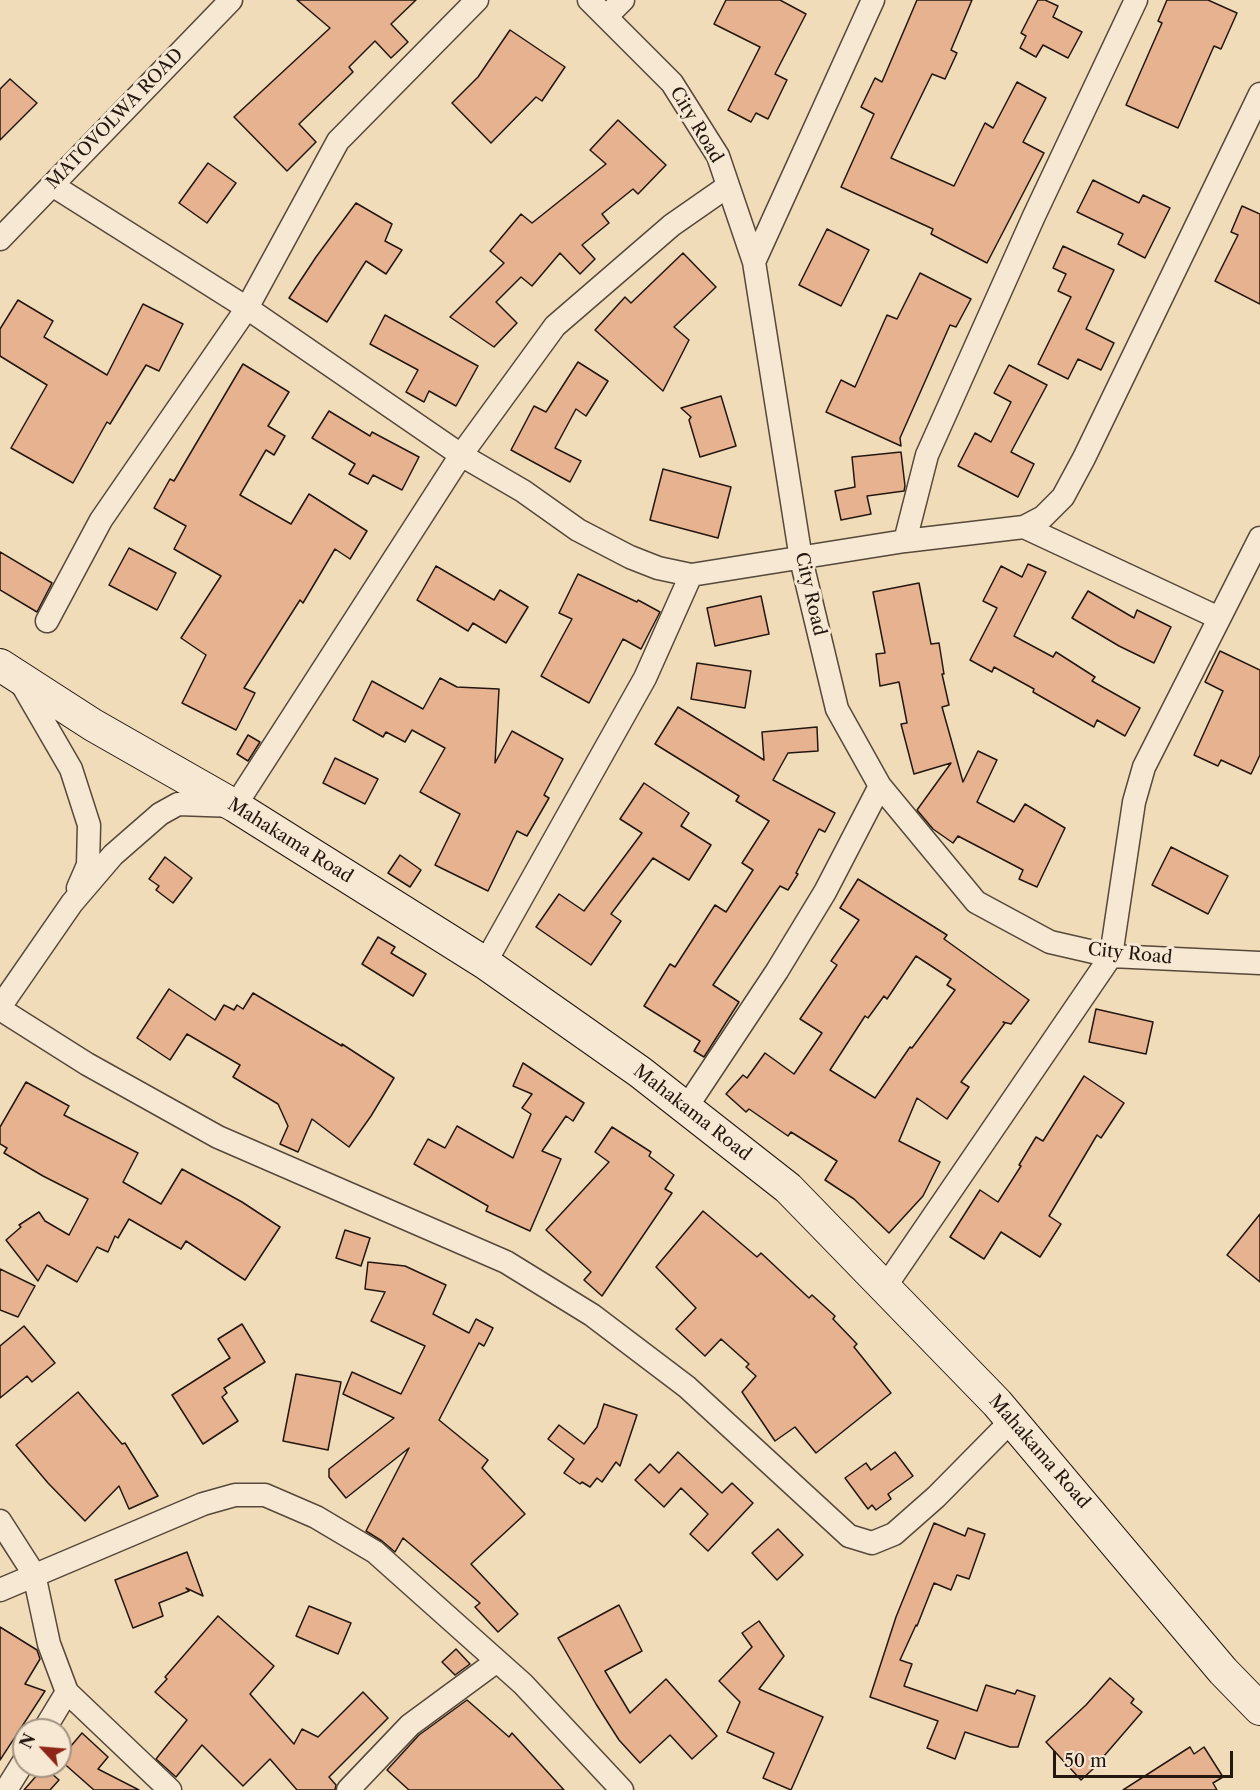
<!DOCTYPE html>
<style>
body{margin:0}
#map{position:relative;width:1260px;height:1790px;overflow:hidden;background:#f1dcba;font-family:"Libre Caslon Text",serif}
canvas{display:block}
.north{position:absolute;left:12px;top:1718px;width:60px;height:60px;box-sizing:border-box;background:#f6e8d2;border:2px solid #a29484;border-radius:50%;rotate:296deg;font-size:16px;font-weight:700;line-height:24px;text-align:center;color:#23170f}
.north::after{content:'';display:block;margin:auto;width:21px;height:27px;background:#8f2418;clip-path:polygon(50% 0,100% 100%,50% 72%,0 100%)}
.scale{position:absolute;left:1053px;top:1751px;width:180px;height:27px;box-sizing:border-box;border:3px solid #23170f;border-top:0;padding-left:8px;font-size:18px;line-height:21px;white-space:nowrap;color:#23170f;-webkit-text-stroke:4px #f6e8d2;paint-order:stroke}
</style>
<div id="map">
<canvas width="1260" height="1790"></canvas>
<div class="north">N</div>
<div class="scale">50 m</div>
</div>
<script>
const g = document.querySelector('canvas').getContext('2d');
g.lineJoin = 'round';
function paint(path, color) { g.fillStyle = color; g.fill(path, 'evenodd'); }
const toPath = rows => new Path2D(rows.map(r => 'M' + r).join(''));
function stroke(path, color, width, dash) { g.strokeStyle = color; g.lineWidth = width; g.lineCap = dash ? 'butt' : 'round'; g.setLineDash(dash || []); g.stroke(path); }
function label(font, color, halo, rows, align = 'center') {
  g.font = font + ' "Libre Caslon Text",serif'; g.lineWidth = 6; g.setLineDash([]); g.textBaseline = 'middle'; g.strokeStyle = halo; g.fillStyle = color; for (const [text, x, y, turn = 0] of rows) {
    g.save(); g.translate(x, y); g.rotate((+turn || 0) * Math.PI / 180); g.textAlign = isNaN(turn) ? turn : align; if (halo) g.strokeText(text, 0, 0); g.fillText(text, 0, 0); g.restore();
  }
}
const building = toPath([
 [297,0,416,0,391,24,408,42,391,58,375,41,349,67,353,72,299,124,316,142,287,171,234,117,330,28,297,0],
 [726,0,780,0,806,14,775,74,787,80,768,119,756,113,751,122,728,110,760,47,714,24,726,0],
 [917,0,972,0,951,50,957,53,945,79,932,74,891,158,954,186,985,123,993,128,1017,82,1046,98,1023,142,1044,153,987,263,931,234,933,229,841,187,874,114,861,107,875,78,882,82,917,0],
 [1038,0,1045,0,1058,6,1053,17,1082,32,1068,58,1043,45,1036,57,1020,48,1026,36,1021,33,1038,0],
 [1167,0,1208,0,1237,13,1221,49,1214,46,1178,128,1126,105,1162,23,1158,21,1167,0],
 [510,30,565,67,542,101,536,97,491,143,452,103,478,77,510,30],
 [10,79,37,103,0,140,0,89,10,79],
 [618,120,666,165,638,194,633,189,602,214,609,223,582,245,595,259,580,274,560,253,532,286,521,277,496,302,517,323,494,347,450,317,504,263,490,251,521,214,532,223,606,164,590,150,618,120],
 [208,163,236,183,207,223,179,203,208,163],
 [1093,180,1139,203,1143,195,1170,208,1145,258,1118,244,1123,234,1077,212,1093,180],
 [356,203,392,224,385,241,402,250,386,274,366,261,327,322,289,298,316,257,356,203],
 [1242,206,1260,214,1260,304,1215,281,1238,235,1231,232,1242,206],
 [827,229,869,250,841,306,799,285,827,229],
 [1063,246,1114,270,1086,329,1114,343,1101,370,1078,359,1068,379,1038,364,1071,297,1058,291,1066,274,1053,268,1063,246],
 [683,253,716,287,674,327,689,340,663,391,595,330,625,297,631,303,683,253],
 [920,273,971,299,956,327,950,325,900,438,901,446,826,412,841,380,855,387,887,315,897,319,920,273],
 [18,300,53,321,44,337,107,375,143,304,183,324,159,371,146,365,110,424,107,422,73,483,11,448,47,385,0,356,0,329,18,300],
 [385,315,478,366,456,406,429,391,424,402,406,392,418,370,370,344,385,315],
 [578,362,608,381,586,416,576,409,555,448,581,461,570,482,511,450,534,406,546,412,578,362],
 [243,364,289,392,268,426,285,436,274,455,266,450,240,495,291,524,309,494,367,531,350,559,335,549,303,603,300,600,244,688,255,693,236,730,182,703,206,655,181,638,221,576,174,549,186,526,154,508,170,479,174,481,243,364],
 [1009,365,1047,385,1011,452,1034,464,1018,497,958,466,975,433,991,442,1011,402,994,393,1009,365],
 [721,396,736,446,700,457,689,420,691,417,681,408,721,396],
 [329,411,370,436,372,432,419,457,402,490,373,475,368,484,349,474,355,464,312,438,329,411],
 [901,452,905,486,904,491,867,496,871,514,841,520,835,491,855,487,852,457,901,452],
 [663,469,731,487,718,538,650,520,663,469],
 [129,548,176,573,157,610,109,585,129,548],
 [0,552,52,583,37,612,0,590,0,552],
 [1028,564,1046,572,1014,636,1053,657,1056,652,1095,677,1092,681,1140,708,1125,736,1097,720,1094,727,1033,692,1034,689,994,667,992,672,970,660,997,608,983,601,1001,566,1022,577,1028,564],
 [436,566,494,600,500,590,528,607,506,643,473,623,468,631,417,600,436,566],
 [578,574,637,602,638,600,660,612,641,649,623,639,589,703,541,676,572,619,559,613,578,574],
 [919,583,931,644,939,643,944,674,942,674,949,705,942,707,963,782,978,751,997,760,977,802,1014,822,1025,804,1065,828,1037,887,1019,879,1023,870,958,836,953,843,933,829,917,810,951,763,914,774,901,724,907,723,899,682,880,686,876,654,885,653,873,592,919,583],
 [1088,591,1134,618,1137,610,1171,627,1154,663,1119,646,1072,618,1088,591],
 [761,596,769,634,715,646,707,608,761,596],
 [1220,651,1260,670,1260,755,1251,774,1221,760,1218,766,1194,755,1223,691,1205,682,1220,651],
 [697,663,751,671,745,708,691,699,697,663],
 [440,678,457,687,499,689,495,763,512,731,563,759,544,795,549,798,527,836,517,831,488,891,435,865,460,814,420,792,445,748,412,730,405,742,386,732,383,737,353,720,372,681,423,709,440,678],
 [678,707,764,760,762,732,817,727,818,751,788,753,773,780,835,813,825,832,819,829,796,873,798,874,788,890,780,886,713,985,739,1002,704,1057,694,1051,700,1041,644,1006,670,964,675,967,715,905,726,912,753,870,742,863,769,821,736,801,739,796,655,744,678,707],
 [248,735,260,742,248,761,237,754,248,735],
 [335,758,378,779,365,804,323,783,335,758],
 [644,783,689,813,681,826,711,845,689,880,653,858,611,914,621,921,591,965,536,927,559,894,584,911,642,833,620,819,644,783],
 [1171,847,1228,876,1208,914,1152,885,1171,847],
 [400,855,421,870,410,887,388,873,400,855],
 [165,857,192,878,173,903,156,890,159,886,149,879,165,857],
 [858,879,947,935,944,939,1029,1000,1011,1024,1003,1022,1005,1023,961,1082,969,1087,947,1119,917,1098,899,1141,940,1162,923,1196,889,1233,854,1199,825,1180,837,1161,791,1132,788,1136,749,1109,746,1112,726,1094,743,1075,747,1078,765,1053,794,1074,822,1033,800,1019,837,965,831,961,859,920,840,908,858,879],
 [916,956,951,979,947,985,955,990,912,1048,910,1047,875,1098,830,1070,865,1016,868,1018,884,996,887,999,916,956],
 [378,937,395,947,391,953,426,974,413,996,362,964,378,937],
 [169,989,215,1020,224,1005,234,1010,237,1005,243,1009,253,993,342,1046,342,1044,394,1078,371,1116,349,1147,312,1119,298,1152,280,1144,288,1126,278,1104,233,1077,240,1065,187,1034,170,1060,137,1038,169,989],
 [1096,1009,1153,1022,1146,1054,1089,1042,1096,1009],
 [523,1063,584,1103,573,1121,566,1116,542,1151,561,1159,530,1231,486,1211,488,1206,414,1164,428,1139,445,1148,457,1126,513,1158,531,1114,522,1108,532,1094,513,1086,523,1063],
 [1084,1076,1124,1103,1101,1138,1097,1135,1049,1216,1061,1224,1040,1257,1001,1232,984,1259,950,1237,980,1190,998,1202,1021,1166,1019,1165,1036,1137,1043,1141,1084,1076],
 [26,1082,69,1106,64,1115,138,1153,123,1182,161,1204,182,1169,242,1202,280,1227,245,1280,186,1241,181,1249,129,1219,118,1238,115,1236,108,1252,97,1247,77,1282,47,1265,38,1281,6,1240,21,1227,19,1225,39,1212,45,1221,69,1235,88,1199,43,1176,4,1153,7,1148,0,1144,0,1127,26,1082],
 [612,1127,651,1152,649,1156,674,1175,665,1189,672,1193,602,1296,584,1280,591,1272,546,1230,609,1162,595,1152,612,1127],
 [703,1211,757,1257,761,1253,809,1298,812,1295,835,1316,833,1319,857,1344,854,1347,891,1393,816,1453,795,1427,775,1441,742,1392,756,1376,746,1367,749,1364,721,1339,705,1356,676,1329,696,1308,656,1267,703,1211],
 [1260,1214,1260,1282,1227,1255,1260,1214],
 [345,1230,370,1238,361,1266,336,1258,345,1230],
 [368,1262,405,1266,446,1285,433,1314,469,1333,476,1319,493,1328,484,1346,479,1343,439,1420,488,1460,482,1468,525,1514,471,1564,518,1614,498,1632,475,1607,480,1603,403,1538,395,1552,382,1541,366,1531,409,1448,346,1498,329,1477,329,1469,394,1418,343,1394,352,1372,401,1394,425,1346,371,1321,385,1292,365,1289,368,1262],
 [0,1269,35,1286,18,1317,0,1310,0,1269],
 [242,1324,265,1362,224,1388,227,1393,222,1397,238,1421,203,1444,172,1395,230,1358,218,1339,242,1324],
 [24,1326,55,1363,32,1382,27,1376,0,1398,0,1346,24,1326],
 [296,1374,341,1382,328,1450,283,1441,296,1374],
 [78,1392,122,1444,125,1443,158,1496,129,1509,119,1486,85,1521,48,1483,16,1445,78,1392],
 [604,1404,637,1415,620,1466,616,1462,602,1482,597,1478,590,1487,582,1482,580,1484,564,1473,574,1459,548,1439,559,1425,584,1444,597,1427,604,1404],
 [678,1452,722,1493,732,1483,753,1503,708,1551,690,1534,708,1514,681,1488,664,1507,635,1480,650,1464,659,1473,678,1452],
 [895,1452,913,1476,888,1494,891,1499,876,1510,872,1505,868,1509,845,1478,866,1463,871,1470,895,1452],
 [934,1523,965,1536,968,1528,985,1534,969,1579,957,1575,951,1590,934,1583,917,1626,916,1625,900,1660,912,1664,904,1686,977,1711,986,1685,1015,1694,1017,1690,1035,1696,1018,1747,1010,1747,965,1732,955,1759,927,1748,938,1721,870,1697,896,1617,934,1523],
 [778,1529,803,1555,777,1580,752,1553,778,1529],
 [187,1552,203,1596,186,1588,189,1591,159,1603,163,1616,133,1628,115,1580,187,1552],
 [619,1605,642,1651,605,1671,630,1713,666,1679,717,1736,692,1759,670,1735,640,1763,619,1740,596,1704,558,1638,619,1605],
 [309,1606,351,1623,338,1654,296,1636,309,1606],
 [218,1616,274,1666,250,1694,294,1744,302,1729,318,1737,363,1692,388,1718,329,1777,336,1785,335,1790,297,1790,270,1759,243,1786,202,1745,176,1777,156,1759,187,1720,155,1692,167,1679,165,1677,218,1616],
 [759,1621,784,1656,759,1689,823,1717,791,1790,763,1778,774,1753,727,1732,740,1702,719,1681,752,1647,742,1633,759,1621],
 [0,1627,37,1650,40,1659,25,1684,45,1691,0,1760,0,1627],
 [456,1649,470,1664,455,1675,442,1662,456,1649],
 [1110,1678,1134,1699,1131,1703,1142,1712,1104,1756,1105,1758,1081,1780,1046,1742,1086,1705,1110,1678],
 [467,1700,509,1737,512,1733,564,1790,409,1790,387,1770,419,1735,467,1700],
 [82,1733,108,1757,98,1769,139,1790,94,1790,60,1760,60,1750,65,1753,82,1733],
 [1190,1747,1194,1754,1204,1747,1223,1777,1213,1783,1217,1790,1123,1790,1190,1747],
 [44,1767,59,1780,50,1790,24,1790,44,1767]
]);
const street = toPath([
 [589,0,672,83,718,156,754,262,801,559,837,709,880,786,976,902,1050,942,1111,956,1260,963],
 [606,17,623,0],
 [52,185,247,308,461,455,523,491,578,530,630,557,658,568,691,575,905,541,1024,527,1043,517,1063,497,1084,458,1260,94],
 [0,239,231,0],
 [754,262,873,0],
 [1024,527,1219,618],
 [905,541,927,455,1034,216,1136,0],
 [47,621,101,520,247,308,338,141,477,0],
 [20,681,71,769,89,825,88,865,78,888],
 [485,963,645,678,691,575],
 [0,1007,72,903,113,855,160,814,178,804,235,806,461,455,555,326,672,225,728,186],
 [0,1009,87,1064,218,1137,506,1262,592,1315,687,1387,849,1536,872,1543,894,1534,936,1497,1012,1420],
 [686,1108,777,971,825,892,880,786],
 [885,1287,1111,956,1134,802,1144,767,1260,538],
 [0,1521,34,1574,49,1644,67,1692,170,1790],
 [0,1590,203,1504,235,1495,265,1495,316,1517,375,1552,523,1684,622,1790],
 [44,1730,67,1692],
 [6,1790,24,1761],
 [348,1790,410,1725,497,1661]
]);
const secondary = toPath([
 [0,665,93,725,235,806,485,963,640,1072,788,1188,997,1403,1223,1671,1260,1709]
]);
const streetNames = [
 ["MATOVOLWA ROAD",115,119,-46],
 ["City Road",696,125,59],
 ["City Road",810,594,77],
 ["Mahakama Road",290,841,32],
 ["City Road",1130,954,6],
 ["Mahakama Road",692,1113,38],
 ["Mahakama Road",1039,1452,49]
];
paint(building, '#e7b290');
stroke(building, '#23170f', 1.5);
stroke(street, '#56483a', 25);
stroke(secondary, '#23170f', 34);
stroke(street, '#f6e8d2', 22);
stroke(secondary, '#f6e8d2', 32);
label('18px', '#23170f', '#f6e8d2', streetNames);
</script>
